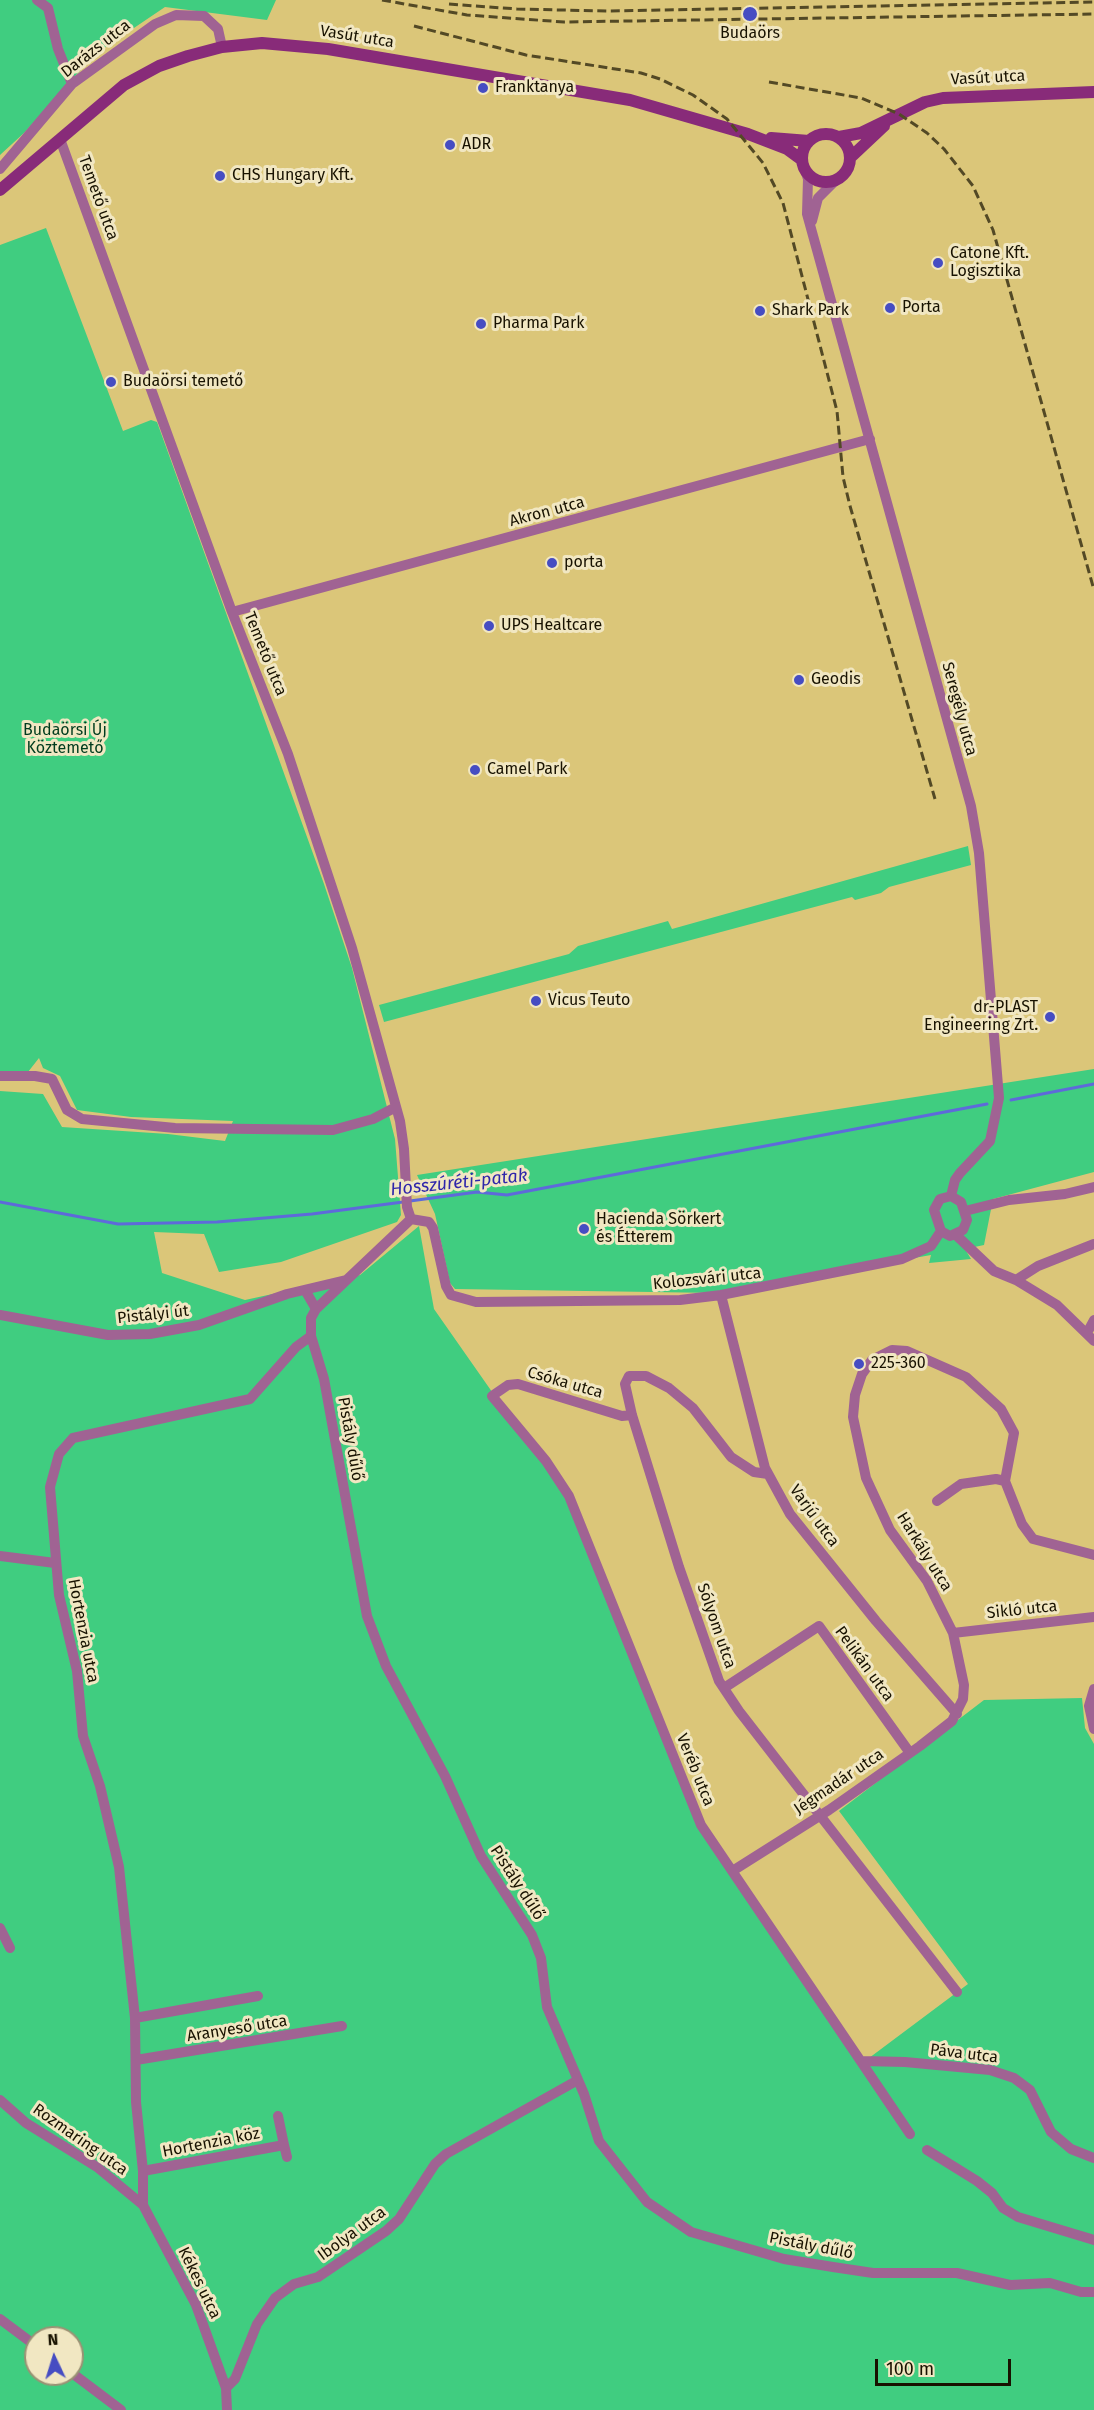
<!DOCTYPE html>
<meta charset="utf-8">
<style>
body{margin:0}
#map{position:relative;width:1094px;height:2410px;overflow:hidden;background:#dbc679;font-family:"Fira Sans",sans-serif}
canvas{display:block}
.north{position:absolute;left:24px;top:2326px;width:60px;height:60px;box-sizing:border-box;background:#f1e7c2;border:2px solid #9a9274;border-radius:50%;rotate:356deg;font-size:16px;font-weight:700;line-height:24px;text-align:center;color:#181200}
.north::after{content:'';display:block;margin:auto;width:21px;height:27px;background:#464dc2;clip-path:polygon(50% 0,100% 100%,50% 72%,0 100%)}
.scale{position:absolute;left:875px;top:2359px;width:136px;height:27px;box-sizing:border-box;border:3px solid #181200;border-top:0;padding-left:8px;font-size:18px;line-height:21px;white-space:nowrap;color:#181200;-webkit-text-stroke:4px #f1e7c2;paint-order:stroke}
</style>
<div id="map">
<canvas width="1094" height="2410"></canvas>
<div class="north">N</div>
<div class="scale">100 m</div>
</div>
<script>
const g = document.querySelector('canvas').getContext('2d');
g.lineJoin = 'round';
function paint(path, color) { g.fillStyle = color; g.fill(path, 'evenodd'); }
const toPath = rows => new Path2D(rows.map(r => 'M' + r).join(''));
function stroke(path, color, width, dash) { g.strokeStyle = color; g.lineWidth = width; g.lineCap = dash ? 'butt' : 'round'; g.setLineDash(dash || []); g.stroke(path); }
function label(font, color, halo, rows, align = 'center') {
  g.font = font + ' "Fira Sans",sans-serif'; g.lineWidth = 6; g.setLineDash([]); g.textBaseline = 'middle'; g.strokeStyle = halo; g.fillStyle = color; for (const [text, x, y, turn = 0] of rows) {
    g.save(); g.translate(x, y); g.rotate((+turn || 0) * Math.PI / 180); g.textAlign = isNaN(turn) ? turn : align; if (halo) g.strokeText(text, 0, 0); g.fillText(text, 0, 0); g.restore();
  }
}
const green = toPath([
 [0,0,276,0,267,20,165,7,94,55,24,133,0,155],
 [46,228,123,431,151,420,157,422,324,884,352,968,395,1139,401,1215,397,1222,281,1262,219,1272,204,1234,154,1232,162,1273,245,1300,360,1275,419,1226,434,1309,497,1399,572,1496,688,1799,861,2064,968,1984,839,1811,984,1700,1082,1698,1085,1728,1094,1744,1094,2410,0,2410,0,1091,43,1094,62,1127,168,1134,225,1141,233,1121,131,1117,77,1110,60,1076,43,1068,39,1058,28,1072,0,1071,0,245],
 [36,2338,72,2338,72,2374,36,2374],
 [968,846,971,865,889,887,881,893,855,900,852,897,384,1022,379,1005,569,954,578,946,668,921,672,929],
 [1094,1069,1094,1172,993,1199,984,1245,965,1249,971,1259,929,1263,931,1255,717,1293,455,1289,450,1283,435,1214,417,1175]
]);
const stream = toPath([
 [1011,1100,1094,1084],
 [410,1201,477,1192,507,1195,987,1104],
 [0,1202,118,1224,217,1222,312,1214,403,1202]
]);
const street = toPath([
 [37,0,48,8,58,49,72,84],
 [60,139,232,612,288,754,352,948,400,1121,404,1149,407,1207,411,1219],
 [0,169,72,84,155,24,176,15,204,16,218,29,222,47],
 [805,170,808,179,807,214,971,806,979,853,999,1098,990,1141,960,1173,955,1180,951,1196],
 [812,221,818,198,836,180],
 [232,612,870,439],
 [0,1076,35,1076,52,1079,67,1110,82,1119,175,1128,333,1130,373,1119,396,1107],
 [951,1196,961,1202,967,1220,963,1230,950,1236,941,1231,934,1210,940,1199,951,1196],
 [965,1211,1009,1200,1065,1194,1094,1187],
 [411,1219,316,1309,311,1318,311,1336,324,1379,367,1616,386,1666,445,1776,481,1856,532,1935,541,1958,547,2007,584,2094,599,2141,647,2202,691,2232,784,2259,833,2267,873,2273,957,2273,1010,2285,1050,2283,1081,2292,1094,2292],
 [411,1219,429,1222,433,1228,446,1286,451,1295,476,1302,680,1300,721,1295,902,1259,931,1246,941,1231],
 [956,1235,994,1271,1016,1280,1057,1305,1094,1341],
 [1016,1280,1038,1266,1094,1244],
 [305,1290,316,1309],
 [721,1295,765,1468,790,1514,876,1621,957,1714],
 [0,1315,108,1335,150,1334,199,1325,287,1294,346,1280],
 [1087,1333,1094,1320],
 [632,1415,622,1416,518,1384,508,1385,492,1396,546,1461,569,1496,701,1825,910,2134],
 [768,1474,754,1472,731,1457,693,1408,669,1388,646,1376,629,1376,625,1384,632,1415,679,1567,719,1681,739,1711,957,1992],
 [937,1501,961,1484,996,1479,1005,1481],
 [0,1556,55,1563],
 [953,1633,1094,1617],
 [724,1688,819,1626,910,1753],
 [1094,1689,1089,1706,1094,1729],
 [734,1870,829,1810,920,1746,952,1721,963,1699,964,1685,953,1633,927,1581,890,1530,866,1478,853,1417,855,1395,862,1374,872,1360,892,1350,907,1351,966,1377,1001,1409,1014,1433,1005,1481,1022,1524,1033,1539,1094,1555],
 [0,1928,10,1948],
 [135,2018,258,1996],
 [136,2060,342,2026],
 [863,2061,905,2062,990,2070,1014,2078,1030,2090,1051,2132,1071,2149,1094,2158],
 [0,2100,26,2123,97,2167,143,2205],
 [284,2145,287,2157],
 [927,2150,977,2181,992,2193,1003,2208,1018,2217,1094,2240],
 [143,2171,284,2145,278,2116],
 [0,2319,36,2346],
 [72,2373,121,2410],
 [226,2388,235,2379,257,2324,275,2298,294,2284,318,2277,386,2231,399,2219,435,2164,446,2154,578,2080],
 [227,2410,226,2388,196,2305,143,2205,143,2171,136,2102,135,2018,119,1867,100,1786,83,1736,77,1671,59,1595,50,1487,59,1454,73,1438,250,1399,296,1347,311,1336]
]);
const secondary = toPath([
 '802 158a24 24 0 1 1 48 0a24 24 0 1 1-48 0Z',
 [839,137,861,133,925,102,943,98,1094,92],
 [771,138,809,141],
 [851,157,884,126],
 [0,190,124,85,159,66,188,56,222,47,262,43,328,49,630,100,748,134,787,149,802,160]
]);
const rail = toPath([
 [382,0,467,15,564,22,1094,14],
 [449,4,517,9,607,11,1094,2],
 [414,26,526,55,641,73,660,79,693,95,727,119,763,163,783,203,789,226,837,411,843,477,850,506,935,799],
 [769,82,861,98,899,114,927,133,944,149,973,186,993,230,1094,590]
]);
const markers = [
 [750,14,8,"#464dc2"],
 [483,88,6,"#464dc2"],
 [450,145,6,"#464dc2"],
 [220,176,6,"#464dc2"],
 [938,263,6,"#464dc2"],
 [890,308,6,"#464dc2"],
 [760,311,6,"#464dc2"],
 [481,324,6,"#464dc2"],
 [111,382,6,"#464dc2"],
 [552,563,6,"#464dc2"],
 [489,626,6,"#464dc2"],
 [799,680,6,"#464dc2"],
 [475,770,6,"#464dc2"],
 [536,1001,6,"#464dc2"],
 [1050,1017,6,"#464dc2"],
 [584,1229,6,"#464dc2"],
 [859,1364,6,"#464dc2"]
];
const poiNames = [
 ["Budaörs",750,34,"center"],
 ["Franktanya",495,88],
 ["ADR",462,145],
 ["CHS Hungary Kft.",232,176],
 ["Catone Kft.",950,254],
 ["Logisztika",950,272],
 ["Porta",902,308],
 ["Shark Park",772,311],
 ["Pharma Park",493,324],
 ["Budaörsi temető",123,382],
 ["porta",564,563],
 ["UPS Healtcare",501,626],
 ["Geodis",811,680],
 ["Camel Park",487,770],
 ["Vicus Teuto",548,1001],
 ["dr-PLAST",1038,1008,"right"],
 ["Engineering Zrt.",1038,1026,"right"],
 ["Hacienda Sörkert",596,1220],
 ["és Étterem",596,1238],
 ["225-360",871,1364]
];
const streetNames = [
 ["Vasút utca",357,37,9],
 ["Darázs utca",96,49,-38],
 ["Vasút utca",988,78,-3],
 ["Temető utca",98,198,70],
 ["Akron utca",547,512,-15],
 ["Temető utca",265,654,68],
 ["Seregély utca",959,709,75],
 ["Kolozsvári utca",707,1279,-6],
 ["Pistályi út",153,1315,-6],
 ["Csóka utca",565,1383,16],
 ["Pistály dűlő",350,1439,80],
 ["Varjú utca",814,1516,54],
 ["Harkály utca",924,1552,58],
 ["Sikló utca",1022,1610,-6],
 ["Sólyom utca",716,1626,71],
 ["Hortenzia utca",83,1631,79],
 ["Pelikán utca",864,1664,54],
 ["Veréb utca",695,1770,68],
 ["Jégmadár utca",839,1782,-34],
 ["Pistály dűlő",517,1883,57],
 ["Aranyeső utca",237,2029,-9],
 ["Páva utca",964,2054,7],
 ["Rozmaring utca",80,2140,35],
 ["Hortenzia köz",211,2143,-11],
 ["Ibolya utca",352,2234,-36],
 ["Pistály dűlő",811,2246,11],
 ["Kékes utca",199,2283,64]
];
const parkNames = [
 ["Budaörsi Új",65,731],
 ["Köztemető",65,749]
];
const waterNames = [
 ["Hosszúréti-patak",459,1183,-6]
];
paint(green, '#40cd80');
stroke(stream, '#5e6ada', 3);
stroke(street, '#a06393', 10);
stroke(secondary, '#882b79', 12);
stroke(rail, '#534925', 3, [9, 4.5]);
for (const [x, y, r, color] of markers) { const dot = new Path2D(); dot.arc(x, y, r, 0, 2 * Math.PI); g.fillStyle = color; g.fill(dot); stroke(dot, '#f1e7c2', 2); }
label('16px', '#181200', '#f1e7c2', poiNames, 'left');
label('16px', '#181200', '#f1e7c2', streetNames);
label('16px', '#003c1e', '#f1e7c2', parkNames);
label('italic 18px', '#2f26aa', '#f1e7c2', waterNames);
</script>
